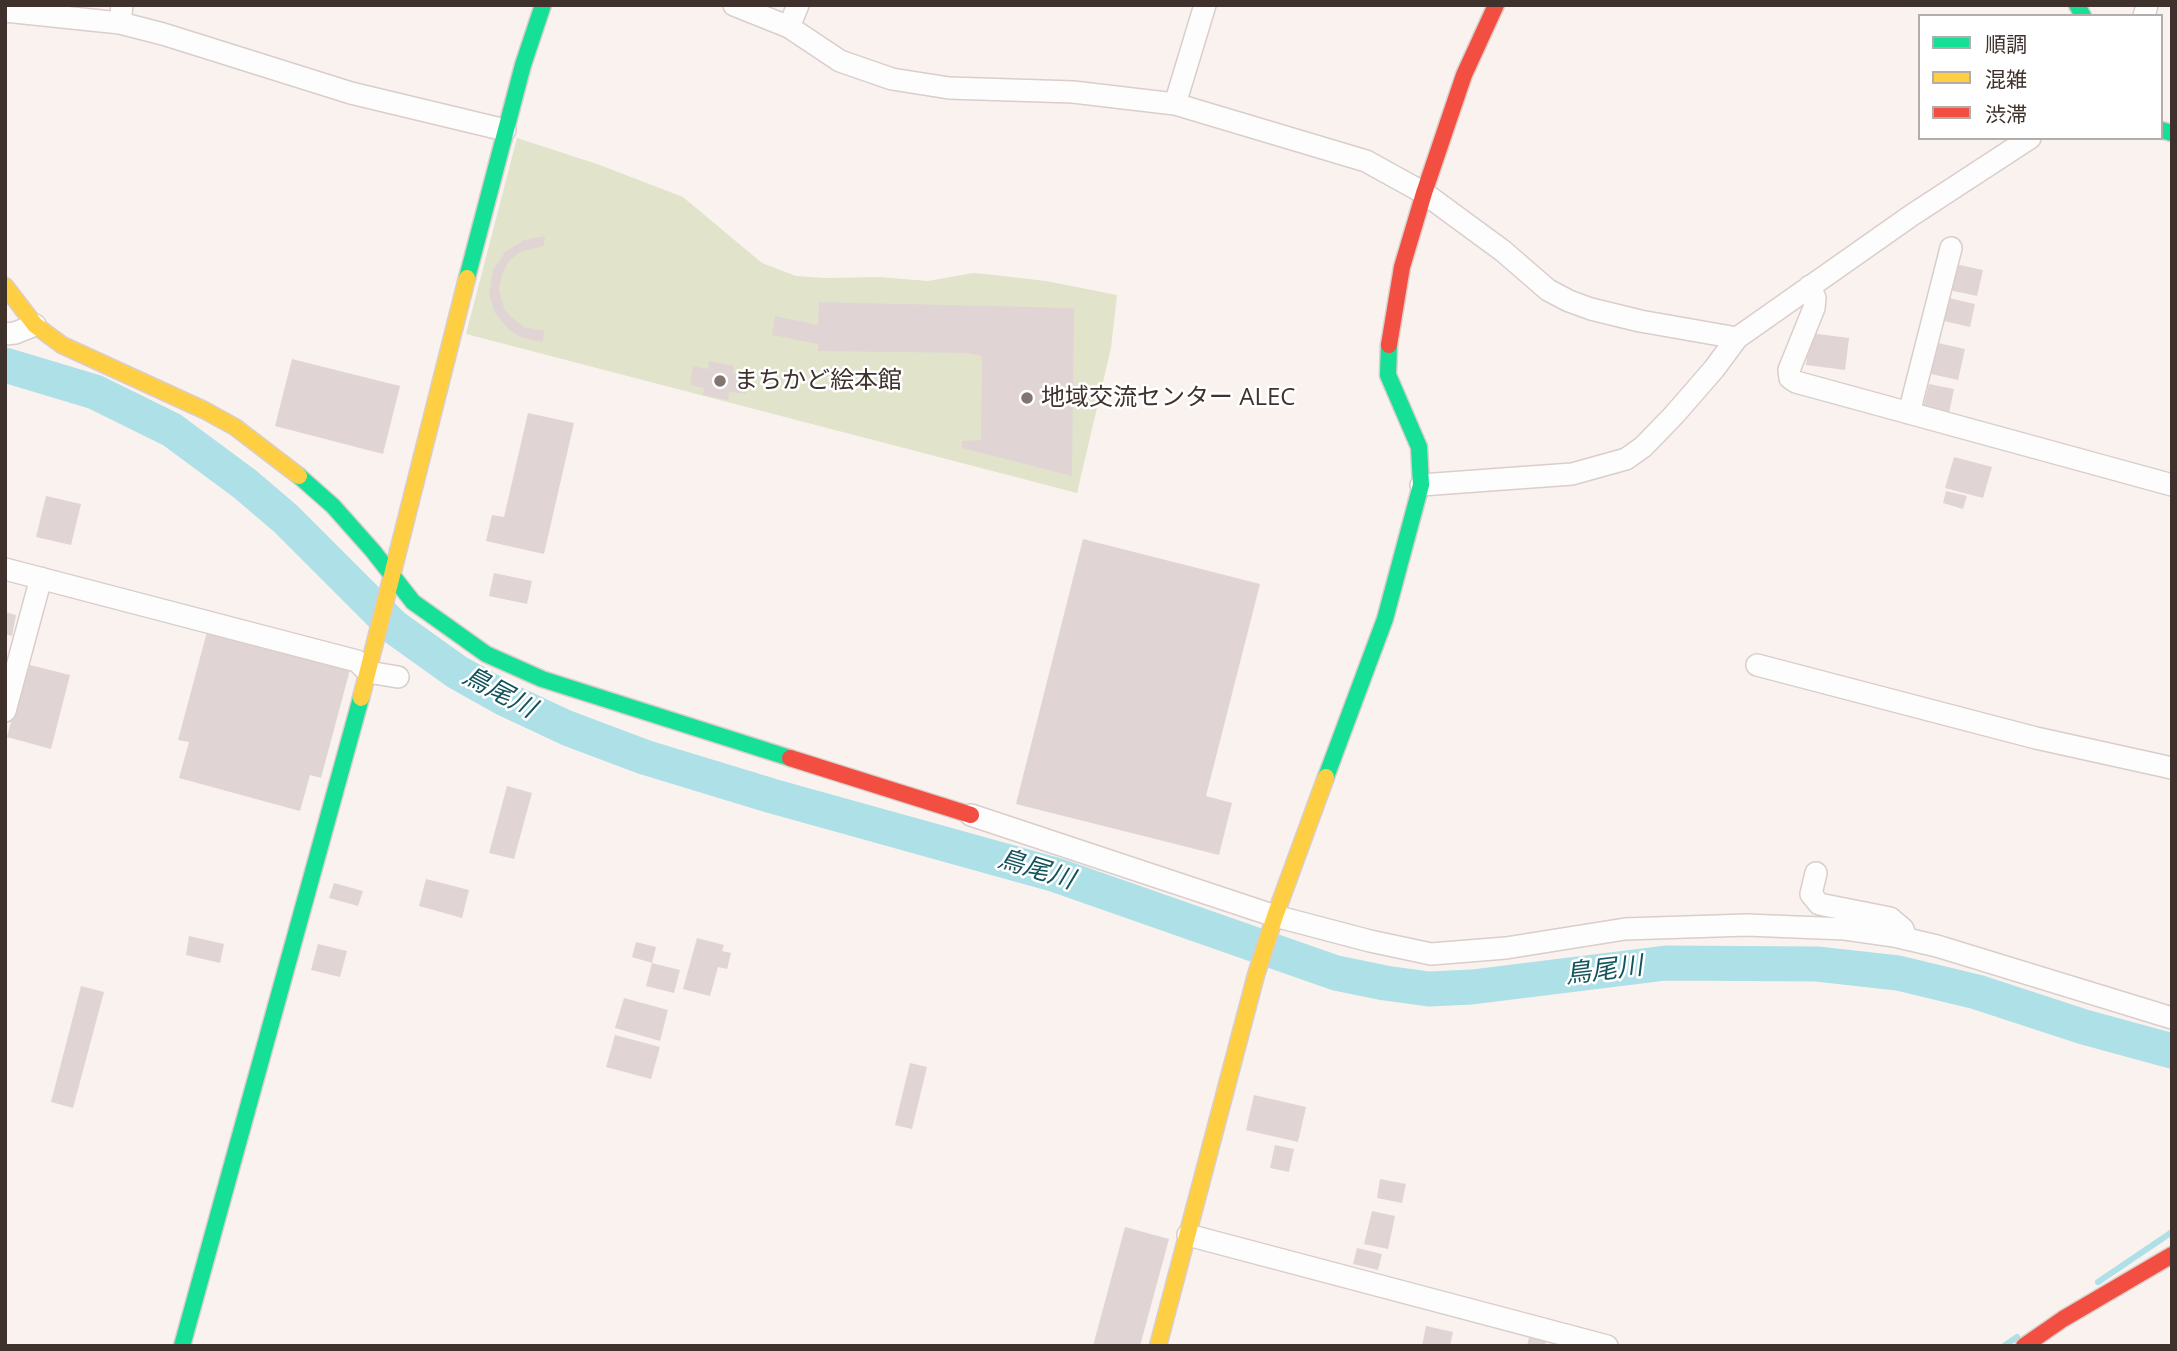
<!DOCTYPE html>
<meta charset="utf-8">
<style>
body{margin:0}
#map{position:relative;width:2177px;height:1351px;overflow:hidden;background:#faf2ef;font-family:"Open Sans","Noto Sans JP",sans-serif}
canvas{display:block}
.frame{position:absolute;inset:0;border:7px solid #3f312c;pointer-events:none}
.legend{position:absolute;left:1918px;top:14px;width:245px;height:126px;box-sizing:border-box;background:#fff;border:2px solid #b2adab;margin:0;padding:9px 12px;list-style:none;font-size:21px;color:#3f312c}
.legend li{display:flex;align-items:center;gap:14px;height:35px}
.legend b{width:35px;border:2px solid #b2adab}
</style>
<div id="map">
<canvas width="2177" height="1351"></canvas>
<div class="frame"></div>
<ul class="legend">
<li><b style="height:9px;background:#16e098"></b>順調</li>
<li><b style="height:9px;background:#ffcf43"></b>混雑</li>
<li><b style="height:9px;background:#f24e42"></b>渋滞</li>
</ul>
</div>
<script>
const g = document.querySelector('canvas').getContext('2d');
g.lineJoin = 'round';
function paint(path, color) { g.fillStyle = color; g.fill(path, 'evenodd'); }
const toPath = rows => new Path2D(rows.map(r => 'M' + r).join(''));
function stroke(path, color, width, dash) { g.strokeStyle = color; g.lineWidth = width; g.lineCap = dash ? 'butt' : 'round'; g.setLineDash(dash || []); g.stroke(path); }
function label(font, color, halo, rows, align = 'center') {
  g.font = font + ' "Open Sans","Noto Sans JP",sans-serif'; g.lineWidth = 5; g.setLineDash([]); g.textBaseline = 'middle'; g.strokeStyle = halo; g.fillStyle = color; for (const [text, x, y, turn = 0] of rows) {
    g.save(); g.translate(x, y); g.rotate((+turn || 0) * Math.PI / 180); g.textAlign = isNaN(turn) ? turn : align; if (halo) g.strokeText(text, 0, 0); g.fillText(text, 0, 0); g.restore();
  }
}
const green = toPath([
 [517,138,597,164,683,197,762,263,796,276,825,278,880,277,928,281,973,273,985,274,1046,281,1117,295,1111,348,1077,493,466,334]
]);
const stream = toPath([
 [2098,1282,2172,1232],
 [2004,1346,2017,1337]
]);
const river = toPath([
 [5,365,95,392,172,430,245,484,286,519,394,627,457,672,505,699,567,728,644,757,772,796,1056,875,1336,973,1385,983,1429,989,1472,987,1666,963,1817,964,1898,973,1977,992,2084,1027,2172,1051]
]);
const building = toPath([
 [545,236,544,246,520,252,509,261,502,274,499,290,504,308,509,315,524,327,544,331,543,342,523,338,510,331,495,313,489,294,493,270,505,252,524,240],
 [1955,264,1983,270,1977,296,1949,290],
 [1949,298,1975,304,1970,327,1944,321],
 [819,302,1074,308,1072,476,962,448,962,441,981,440,982,356,965,353,818,351,818,344,772,335,775,316,818,325],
 [1810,333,1849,338,1845,370,1806,365],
 [1938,343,1965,349,1958,380,1931,374],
 [292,359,400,386,383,454,275,426],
 [709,361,734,366,733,373,749,376,746,394,729,392,728,400,703,395,704,388,690,385,693,366,708,369],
 [1929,384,1954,389,1949,413,1923,408],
 [528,413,574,423,544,554,486,541,492,515,504,517],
 [1954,457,1992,467,1983,498,1945,488],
 [1946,491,1967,496,1963,509,1943,503],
 [46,496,81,504,71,545,36,537],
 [1083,539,1260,584,1206,796,1232,803,1219,855,1016,804],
 [494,573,532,581,527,604,489,596],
 [5,612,16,615,12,636,5,634],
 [208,628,351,666,321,778,310,775,300,811,179,778,189,742,178,740],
 [26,664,70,675,51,749,7,737],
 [507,786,532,793,514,859,489,853],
 [426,879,469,890,462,918,419,906],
 [334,883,363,891,358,906,329,898],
 [189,936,224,944,220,963,186,955],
 [697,938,724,945,722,951,731,953,727,969,718,967,710,996,683,989],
 [636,942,656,947,652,963,632,957],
 [318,944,347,951,340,977,311,970],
 [652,963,680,970,674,993,646,986],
 [81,986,104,992,73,1108,51,1102],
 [624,998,668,1010,660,1041,615,1028],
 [615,1035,660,1047,651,1079,606,1067],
 [910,1063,927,1067,912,1129,895,1125],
 [1254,1095,1306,1107,1298,1142,1246,1130],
 [1275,1145,1294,1149,1289,1172,1270,1168],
 [1380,1179,1406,1184,1402,1203,1377,1198],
 [1372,1211,1395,1216,1388,1249,1364,1244],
 [1125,1227,1169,1239,1140,1346,1093,1346],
 [1357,1248,1382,1254,1378,1270,1353,1264],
 [1426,1326,1453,1332,1450,1346,1422,1346],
 [1530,1333,1547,1337,1545,1346,1527,1346]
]);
const street = toPath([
 [734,5,789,27,840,61,892,79,949,88,1073,92,1175,104,1366,161,1424,193,1503,251,1548,290,1569,301,1591,309,1640,321,1737,338],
 [5,11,120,23,122,5],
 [2144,16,2147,5],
 [120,23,163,34,351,93,505,130],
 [789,27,798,5],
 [1175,104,1205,5],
 [1810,286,1815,298,1814,308,1789,370,1790,378,1796,382,2172,485],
 [5,334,15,333,35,325],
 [1909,413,1951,248],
 [1421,485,1572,474,1626,459,1643,447,1674,415,1714,369,1737,338,1912,215,2030,138],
 [5,569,357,661,368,672,398,677],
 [1757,665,2036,738,2172,768],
 [5,711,41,578],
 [971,815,1275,916,1370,941,1431,954,1506,948,1625,929,1747,925,1845,929,1894,936,1937,946,2172,1018],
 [1816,873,1811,894,1819,904,1890,918,1903,929,1906,939],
 [1188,1235,1607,1346]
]);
const fast = toPath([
 [2077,5,2083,16],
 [2161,130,2172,133],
 [467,278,523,65,543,5],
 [299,476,333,506,373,551,413,602,486,654,542,679,790,758],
 [1326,777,1385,619,1421,485,1419,447,1388,375,1389,345],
 [182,1346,361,698]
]);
const slow = toPath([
 [5,286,35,325,62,345,204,410,235,427,299,476],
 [361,698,467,278],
 [1158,1346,1256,975,1275,916,1326,777]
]);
const jam = toPath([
 [1389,345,1402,267,1424,193,1464,75,1496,5],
 [790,758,971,815],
 [2024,1346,2063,1319,2172,1255]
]);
const markers = [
 [720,381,7,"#807570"],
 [1027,398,7,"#807570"]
];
const poiNames = [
 ["まちかど絵本館",734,381],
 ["地域交流センター ALEC",1041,398]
];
const waterNames = [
 ["鳥尾川",499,693,28],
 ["鳥尾川",1036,870,17],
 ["鳥尾川",1604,971,-7]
];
paint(green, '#e1e4cb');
stroke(stream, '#aee0e7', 6);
stroke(river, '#aee0e7', 35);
paint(building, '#e0d5d4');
stroke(street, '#d9ceca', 24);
stroke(fast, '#d9ceca', 19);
stroke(slow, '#d9ceca', 19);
stroke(jam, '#d9ceca', 19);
stroke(street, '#fefdfd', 21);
stroke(fast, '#16e098', 16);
stroke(slow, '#ffcf43', 16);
stroke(jam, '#f24e42', 16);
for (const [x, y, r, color] of markers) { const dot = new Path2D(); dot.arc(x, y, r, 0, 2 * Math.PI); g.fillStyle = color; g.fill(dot); stroke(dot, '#fff', 2.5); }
label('24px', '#3f312c', '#fff', poiNames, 'left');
label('italic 26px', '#13545c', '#fff', waterNames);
</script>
